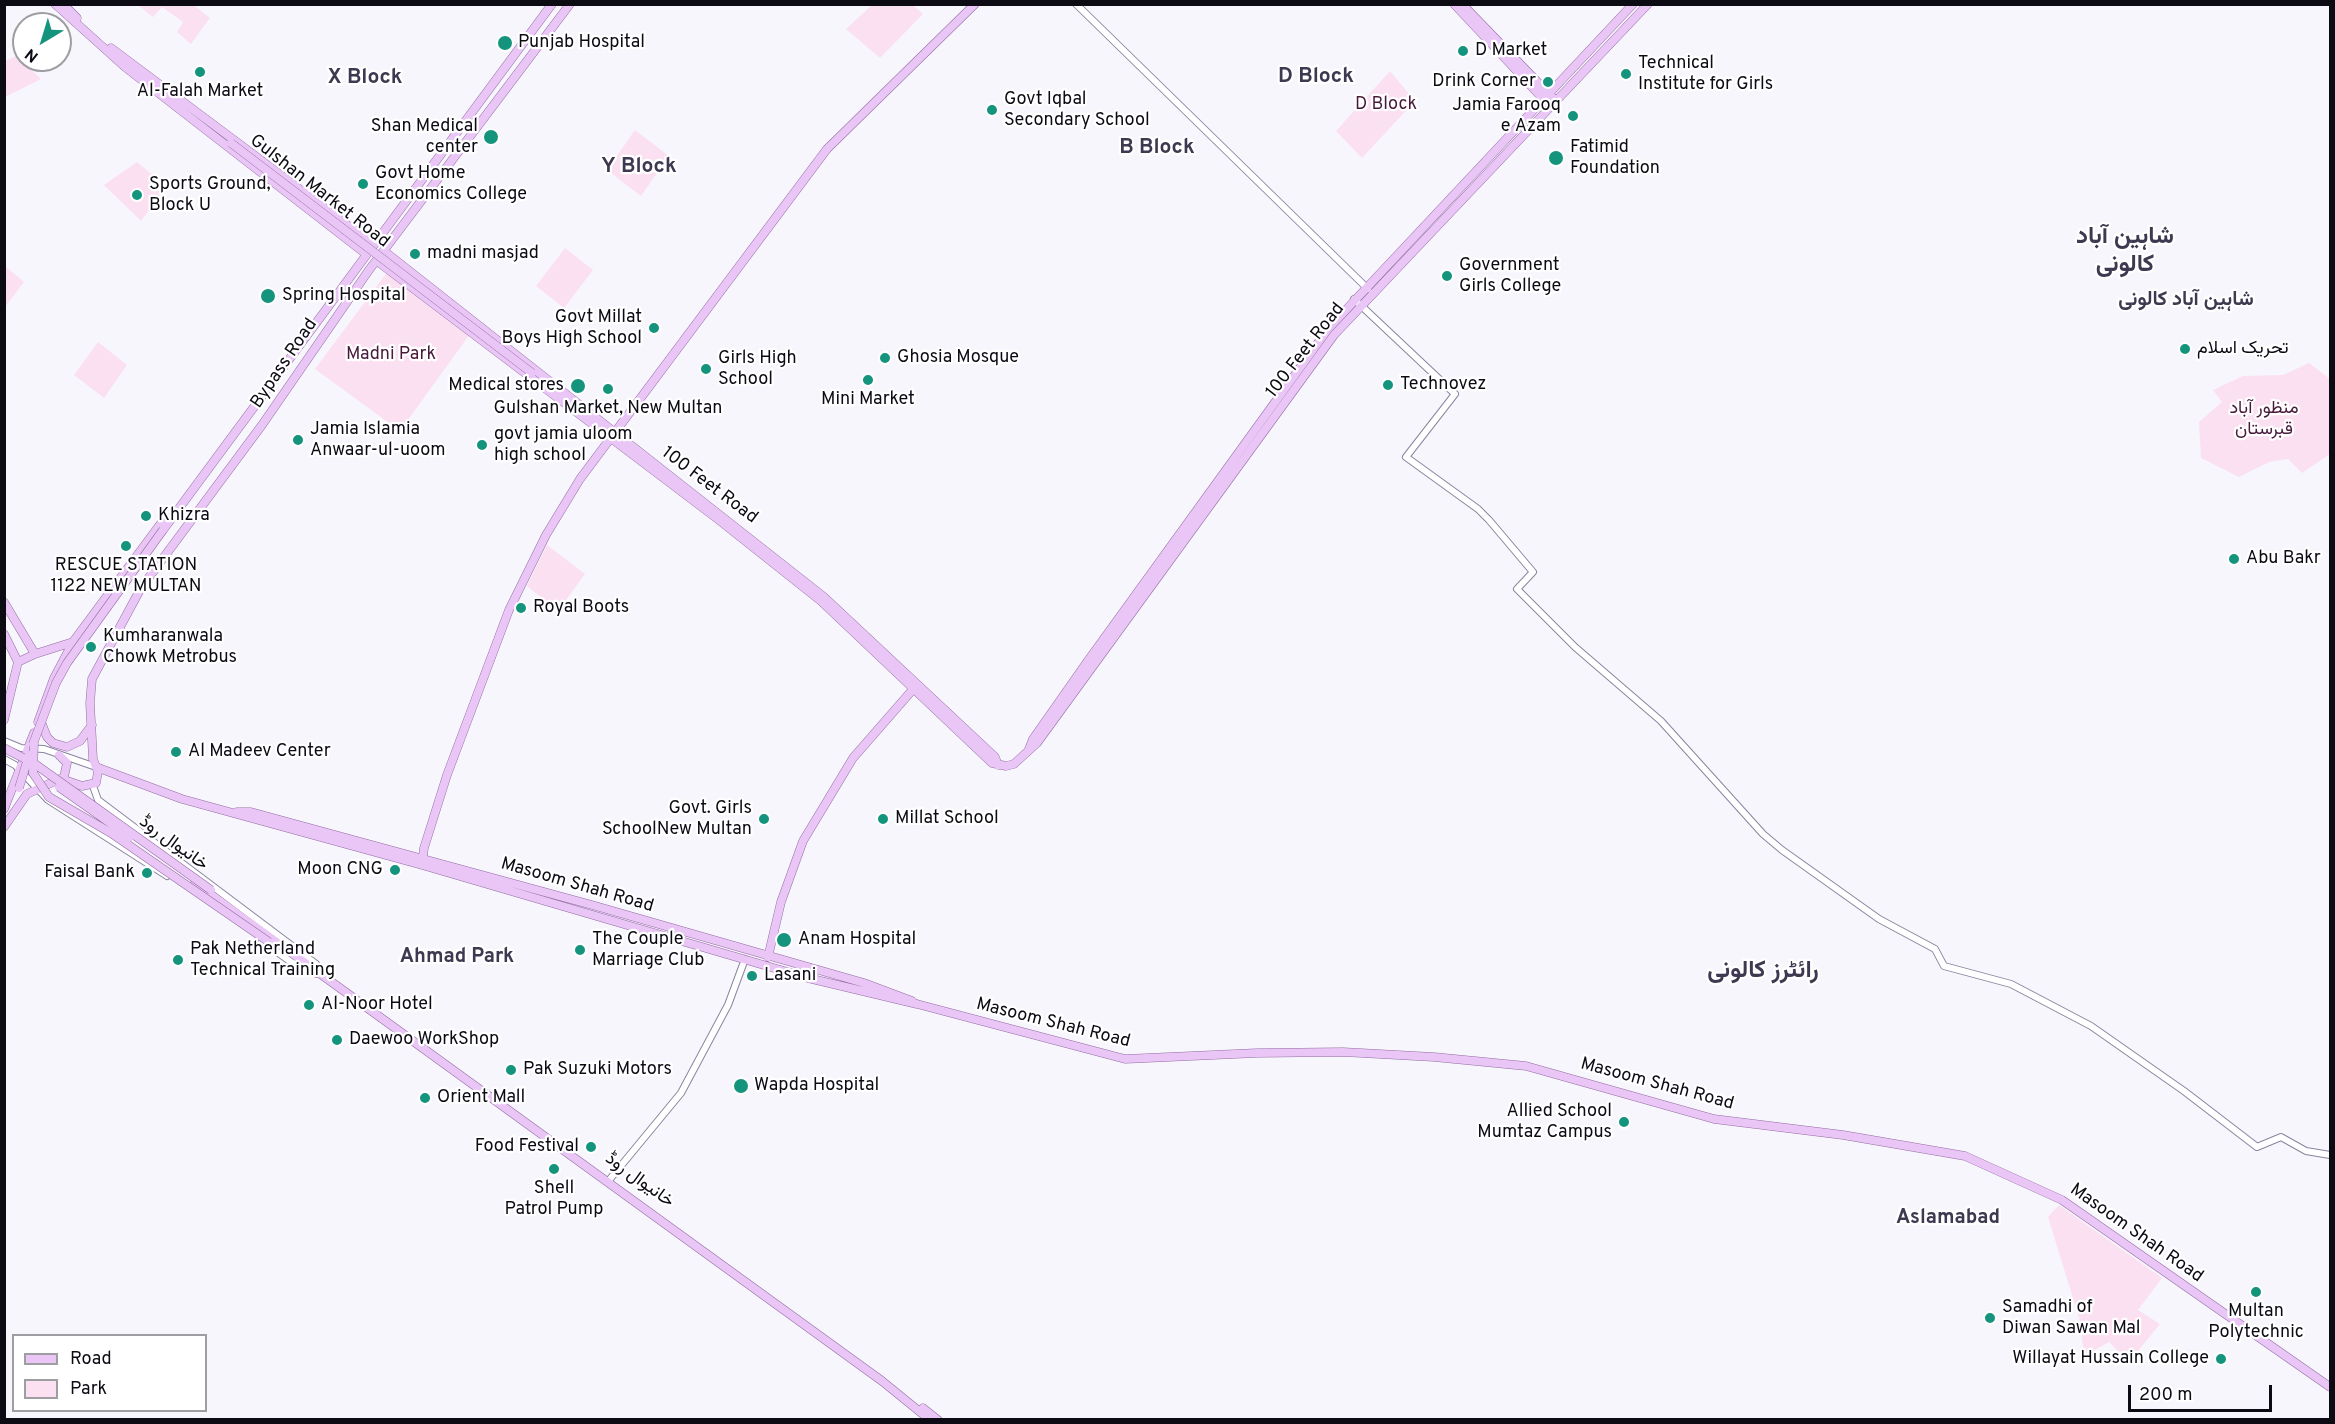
<!DOCTYPE html>
<meta charset="utf-8">
<style>
body{margin:0}
#map{position:relative;width:2335px;height:1424px;overflow:hidden;background:#f7f6fc;font-family:Overpass,sans-serif}
canvas{display:block}
.frame{position:absolute;inset:0;border:6px solid #0c0a13;pointer-events:none}
.legend{position:absolute;left:12px;top:1334px;width:195px;height:78px;box-sizing:border-box;background:#fff;border:2px solid #9e9da1;margin:0;padding:8px 10px;list-style:none;font-size:18px;color:#0c0a13}
.legend li{display:flex;align-items:center;gap:12px;height:30px}
.legend b{width:30px;border:2px solid #9e9da1}
.north{position:absolute;left:12px;top:12px;width:60px;height:60px;box-sizing:border-box;background:#fff;border:2px solid #9e9da1;border-radius:50%;rotate:218deg;font-size:16px;font-weight:700;line-height:24px;text-align:center;color:#0c0a13}
.north::after{content:'';display:block;margin:auto;width:21px;height:27px;background:#15947d;clip-path:polygon(50% 0,100% 100%,50% 72%,0 100%)}
.scale{position:absolute;left:2128px;top:1385px;width:144px;height:27px;box-sizing:border-box;border:3px solid #0c0a13;border-top:0;padding-left:8px;font-size:18px;line-height:21px;white-space:nowrap;color:#0c0a13;-webkit-text-stroke:4px #fff;paint-order:stroke}
</style>
<div id="map">
<canvas width="2335" height="1424"></canvas>
<div class="frame"></div>
<ul class="legend">
<li><b style="height:8px;background:#eac6f6"></b>Road</li>
<li><b style="height:16px;background:#fbe0f1"></b>Park</li>
</ul>
<div class="north">N</div>
<div class="scale">200 m</div>
</div>
<script>
const g = document.querySelector('canvas').getContext('2d');
g.lineJoin = 'round';
function paint(path, color) { g.fillStyle = color; g.fill(path, 'evenodd'); }
const toPath = rows => new Path2D(rows.map(r => 'M' + r).join(''));
function stroke(path, color, width, dash) { g.strokeStyle = color; g.lineWidth = width; g.lineCap = dash ? 'butt' : 'round'; g.setLineDash(dash || []); g.stroke(path); }
function label(font, color, halo, rows, align = 'center') {
  g.font = font + ' Overpass,Vazirmatn,sans-serif'; g.lineWidth = 4.5; g.setLineDash([]); g.textBaseline = 'middle'; g.strokeStyle = halo; g.fillStyle = color; for (const [text, x, y, turn = 0] of rows) {
    g.save(); g.translate(x, y); g.rotate((+turn || 0) * Math.PI / 180); g.textAlign = isNaN(turn) ? turn : align; if (halo) g.strokeText(text, 0, 0); g.fillText(text, 0, 0); g.restore();
  }
}
const green = toPath([
 [138,5,194,5,210,18,191,44,177,32,183,22,162,7,153,17],
 [872,5,913,5,923,14,880,58,846,29],
 [16,56,41,79,5,97,5,61],
 [1390,71,1415,101,1362,158,1336,131],
 [635,130,669,156,641,196,607,170],
 [137,162,167,187,141,221,104,185],
 [565,248,593,270,564,308,536,286],
 [5,266,24,282,5,307],
 [388,271,470,334,400,431,315,369],
 [98,342,127,365,104,398,74,375],
 [2309,363,2330,379,2330,454,2302,473,2288,459,2269,462,2239,477,2201,458,2199,422,2222,402,2213,390,2243,376,2283,375],
 [547,545,585,574,558,611,527,586],
 [2059,1205,2162,1278,2138,1310,2160,1324,2129,1362,2109,1342,2084,1356,2080,1321,2048,1217]
]);
const minor = toPath([
 [1076,4,1368,289],
 [1354,299,1455,394,1406,457,1478,509,1489,520,1533,572,1517,589,1575,647,1661,721,1763,834,1782,850,1879,919,1935,949,1944,966,2011,984,2091,1026,2184,1091,2257,1147,2281,1137,2306,1151,2330,1155],
 [4,741,21,748,44,749,96,767],
 [4,759,15,765,48,800,167,876],
 [93,786,98,800,316,964,320,971,317,974,291,962,262,941],
 [610,1179,681,1093,728,1005,745,959]
]);
const major = toPath([
 [55,4,125,67,366,254],
 [63,4,77,18],
 [1454,4,1546,102],
 [1462,4,1553,98],
 [111,48,373,244],
 [384,251,824,597,995,757,998,765],
 [377,261,719,520,821,601,992,763,1006,766,1014,764,1037,743,1334,335,1648,4],
 [163,530,552,4],
 [4,602,35,654],
 [4,634,18,662],
 [4,720,18,662,35,654,73,642],
 [38,722,54,678,73,642,162,522],
 [41,722,47,737,53,743,67,747,80,741,92,725],
 [1029,749,1033,739,1087,662,1328,329,1633,4],
 [96,767,182,799,422,865,808,978,917,1004,1125,1059,1257,1053,1343,1052,1434,1057,1526,1066,1714,1119,1843,1135,1965,1156,2062,1200,2330,1387],
 [62,779,82,786,96,783,98,772,93,759,90,703,92,679,141,588,262,425,369,270,570,4],
 [4,809,34,733],
 [237,812,251,812,592,905,864,983,912,1001],
 [4,827,27,794,64,777,67,763,59,755],
 [422,865,424,848,447,775,509,610,546,535,580,479,827,149,975,4],
 [195,883,882,1381,930,1420],
 [768,957,781,902,803,841,853,758,915,687],
 [923,1408,938,1420]
]);
const majorBridge = toPath([
 [231,143,532,373],
 [34,741,33,773,49,797,111,833,269,942],
 [33,744,56,683,67,663,163,530],
 [4,748,35,764,211,890],
 [59,787,130,837],
 [19,788,29,755]
]);
const markers = [
 [505,43,8,"#15947d"],
 [1463,51,6,"#15947d"],
 [200,72,6,"#15947d"],
 [1626,74,6,"#15947d"],
 [1548,82,6,"#15947d"],
 [992,110,6,"#15947d"],
 [1573,116,6,"#15947d"],
 [491,137,8,"#15947d"],
 [1556,158,8,"#15947d"],
 [363,184,6,"#15947d"],
 [137,195,6,"#15947d"],
 [415,254,6,"#15947d"],
 [1447,276,6,"#15947d"],
 [268,296,8,"#15947d"],
 [654,328,6,"#15947d"],
 [2185,349,6,"#15947d"],
 [885,358,6,"#15947d"],
 [706,369,6,"#15947d"],
 [868,380,6,"#15947d"],
 [1388,385,6,"#15947d"],
 [578,386,8,"#15947d"],
 [608,389,6,"#15947d"],
 [298,440,6,"#15947d"],
 [482,445,6,"#15947d"],
 [146,516,6,"#15947d"],
 [126,546,6,"#15947d"],
 [2234,559,6,"#15947d"],
 [521,608,6,"#15947d"],
 [91,647,6,"#15947d"],
 [176,752,6,"#15947d"],
 [764,819,6,"#15947d"],
 [883,819,6,"#15947d"],
 [395,870,6,"#15947d"],
 [147,873,6,"#15947d"],
 [784,940,8,"#15947d"],
 [580,950,6,"#15947d"],
 [178,960,6,"#15947d"],
 [752,976,6,"#15947d"],
 [309,1005,6,"#15947d"],
 [337,1040,6,"#15947d"],
 [511,1070,6,"#15947d"],
 [741,1086,8,"#15947d"],
 [425,1098,6,"#15947d"],
 [1624,1122,6,"#15947d"],
 [591,1147,6,"#15947d"],
 [554,1169,6,"#15947d"],
 [2256,1292,6,"#15947d"],
 [1990,1318,6,"#15947d"],
 [2221,1359,6,"#15947d"]
];
const poiNames = [
 ["Punjab Hospital",518,43],
 ["D Market",1475,51],
 ["Technical",1638,64],
 ["Institute for Girls",1638,85],
 ["Drink Corner",1536,82,"right"],
 ["Al-Falah Market",200,92,"center"],
 ["Govt Iqbal",1004,100],
 ["Secondary School",1004,121],
 ["Jamia Farooq",1561,106,"right"],
 ["e Azam",1561,127,"right"],
 ["Shan Medical",478,127,"right"],
 ["center",478,148,"right"],
 ["Fatimid",1570,148],
 ["Foundation",1570,169],
 ["Govt Home",375,174],
 ["Economics College",375,195],
 ["Sports Ground,",149,185],
 ["Block U",149,206],
 ["madni masjad",427,254],
 ["Government",1459,266],
 ["Girls College",1459,287],
 ["Spring Hospital",282,296],
 ["Govt Millat",642,318,"right"],
 ["Boys High School",642,339,"right"],
 ["تحریک اسلام",2197,349],
 ["Ghosia Mosque",897,358],
 ["Girls High",718,359],
 ["School",718,380],
 ["Technovez",1400,385],
 ["Medical stores",564,386,"right"],
 ["Mini Market",868,400,"center"],
 ["Gulshan Market, New Multan",608,409,"center"],
 ["Jamia Islamia",310,430],
 ["Anwaar-ul-uoom",310,451],
 ["govt jamia uloom",494,435],
 ["high school",494,456],
 ["Khizra",158,516],
 ["Abu Bakr",2246,559],
 ["RESCUE STATION",126,566,"center"],
 ["1122 NEW MULTAN",126,587,"center"],
 ["Royal Boots",533,608],
 ["Kumharanwala",103,637],
 ["Chowk Metrobus",103,658],
 ["Al Madeev Center",188,752],
 ["Govt. Girls",752,809,"right"],
 ["SchoolNew Multan",752,830,"right"],
 ["Millat School",895,819],
 ["Moon CNG",383,870,"right"],
 ["Faisal Bank",135,873,"right"],
 ["The Couple",592,940],
 ["Marriage Club",592,961],
 ["Anam Hospital",798,940],
 ["Pak Netherland",190,950],
 ["Technical Training",190,971],
 ["Lasani",764,976],
 ["Al-Noor Hotel",321,1005],
 ["Daewoo WorkShop",349,1040],
 ["Pak Suzuki Motors",523,1070],
 ["Wapda Hospital",754,1086],
 ["Orient Mall",437,1098],
 ["Allied School",1612,1112,"right"],
 ["Mumtaz Campus",1612,1133,"right"],
 ["Food Festival",579,1147,"right"],
 ["Shell",554,1189,"center"],
 ["Patrol Pump",554,1210,"center"],
 ["Samadhi of",2002,1308],
 ["Diwan Sawan Mal",2002,1329],
 ["Multan",2256,1312,"center"],
 ["Polytechnic",2256,1333,"center"],
 ["Willayat Hussain College",2209,1359,"right"]
];
const parkNames = [
 ["D Block",1386,105],
 ["Madni Park",391,355],
 ["منظور آباد",2264,409],
 ["قبرستان",2264,430]
];
const streetNames = [
 ["Gulshan Market Road",319,192,38],
 ["100 Feet Road",1306,351,-52],
 ["Bypass Road",285,364,-56],
 ["100 Feet Road",709,486,37],
 ["خانیوال روڈ",173,844,36],
 ["Masoom Shah Road",577,886,16],
 ["Masoom Shah Road",1053,1024,14],
 ["Masoom Shah Road",1657,1085,15],
 ["خانیوال روڈ",639,1181,36],
 ["Masoom Shah Road",2136,1234,35]
];
const neighbourhoodNames = [
 ["شاہین آباد کالونی",2186,301],
 ["Ahmad Park",457,958],
 ["Aslamabad",1948,1219]
];
const quarterNames = [
 ["D Block",1316,78],
 ["X Block",365,79],
 ["B Block",1157,149],
 ["Y Block",639,168]
];
const districtNames = [
 ["شاہین آباد",2125,238],
 ["کالونی",2125,266],
 ["رائٹرز کالونی",1763,972]
];
paint(green, '#fbe0f1');
stroke(minor, '#8a85a0', 8);
stroke(major, '#936ca3', 9);
stroke(minor, '#fff', 6);
stroke(major, '#eac6f6', 8);
stroke(majorBridge, '#936ca3', 9, []);
stroke(majorBridge, '#eac6f6', 8);
for (const [x, y, r, color] of markers) { const dot = new Path2D(); dot.arc(x, y, r, 0, 2 * Math.PI); g.fillStyle = color; g.fill(dot); stroke(dot, '#fff', 2); }
label('18px', '#0c0a13', '#fff', poiNames, 'left');
label('18px', '#481a3a', '#fff', parkNames);
label('18px', '#0c0a13', '#fff', streetNames);
label('bold 20px', '#3e3951', '#fff', neighbourhoodNames);
label('bold 21px', '#3e3951', '#fff', quarterNames);
label('bold 24px', '#3e3951', '#fff', districtNames);
</script>
